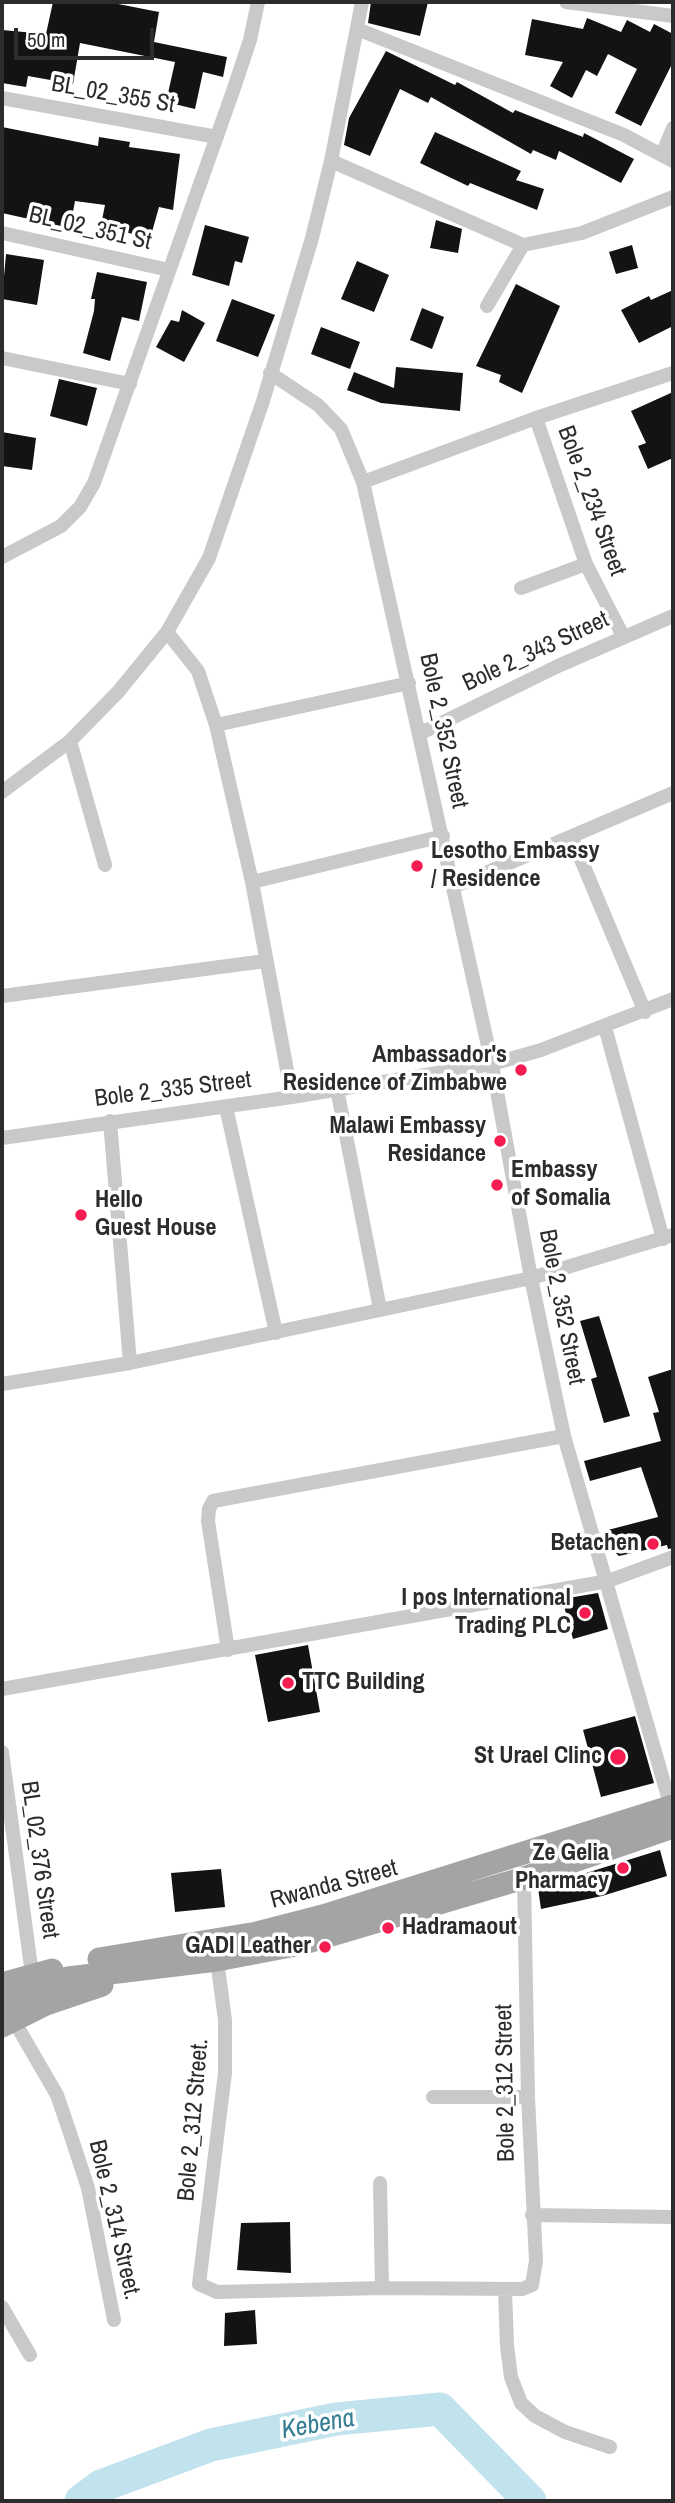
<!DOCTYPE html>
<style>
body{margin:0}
#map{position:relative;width:675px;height:2503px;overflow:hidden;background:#fff;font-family:"Archivo Narrow",sans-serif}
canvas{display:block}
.frame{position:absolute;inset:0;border:4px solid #2c2c2c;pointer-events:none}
.scale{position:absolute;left:14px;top:28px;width:140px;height:32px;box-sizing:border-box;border:4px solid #2c2c2c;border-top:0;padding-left:9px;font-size:21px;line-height:24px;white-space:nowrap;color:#2c2c2c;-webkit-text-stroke:5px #fff;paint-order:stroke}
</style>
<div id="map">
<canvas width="675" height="2503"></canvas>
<div class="frame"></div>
<div class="scale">50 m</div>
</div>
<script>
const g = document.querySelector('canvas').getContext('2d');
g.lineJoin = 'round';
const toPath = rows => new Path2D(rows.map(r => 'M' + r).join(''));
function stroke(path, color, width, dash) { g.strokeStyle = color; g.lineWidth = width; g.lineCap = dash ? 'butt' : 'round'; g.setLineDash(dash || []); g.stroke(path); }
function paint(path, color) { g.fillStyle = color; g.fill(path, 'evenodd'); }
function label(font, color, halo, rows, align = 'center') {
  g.font = font + ' "Archivo Narrow",sans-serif'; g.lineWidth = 7; g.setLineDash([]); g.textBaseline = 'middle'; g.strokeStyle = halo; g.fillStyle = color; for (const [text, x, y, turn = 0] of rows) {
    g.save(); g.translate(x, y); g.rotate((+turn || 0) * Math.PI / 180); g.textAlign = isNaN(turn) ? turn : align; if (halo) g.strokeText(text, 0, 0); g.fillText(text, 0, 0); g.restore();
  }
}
const river = toPath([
 [81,2501,101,2486,211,2445,336,2419,440,2409,530,2501]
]);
const building = toPath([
 [53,2,108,2,159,12,154,42,227,57,223,77,203,72,195,109,166,102,175,62,80,43,73,84,28,76,26,87,2,83,2,30,46,34],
 [371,2,428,2,420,36,368,23],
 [587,18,621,32,627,20,650,32,654,24,673,34,673,62,641,126,615,113,637,69,608,54,597,76,586,70,572,98,550,86,563,62,525,55,532,19,583,29],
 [386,51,455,85,457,82,513,113,515,110,583,137,584,133,634,159,621,183,559,151,556,160,533,150,531,154,431,97,428,103,400,89,370,156,344,145,349,118],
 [2,127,98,146,99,137,130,142,129,147,180,154,173,210,159,207,150,239,122,231,122,234,100,230,105,205,75,201,70,228,2,213],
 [435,132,521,171,516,180,544,189,537,210,470,183,468,186,420,163],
 [436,220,462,229,458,253,430,248],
 [205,225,249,237,242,263,235,261,229,286,192,275],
 [632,245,638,268,616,274,609,252],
 [6,254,44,260,37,305,2,299],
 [357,261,389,275,374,312,341,299],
 [97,272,147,282,139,321,122,317,110,361,83,353,94,311,95,299,91,299],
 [516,284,560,306,522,393,499,382,501,375,476,366],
 [673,290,673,326,639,343,621,310,649,296,651,300],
 [232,299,275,315,258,357,216,341],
 [422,308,444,317,432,349,410,340],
 [182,310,205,323,184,362,156,347,171,320,179,322],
 [321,327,360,342,350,369,311,354],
 [396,367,463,373,460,411,381,403,347,390,354,372,394,388],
 [59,379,97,388,87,426,50,416],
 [673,392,673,458,648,469,638,446,646,443,631,411],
 [2,432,36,438,32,470,2,466],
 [599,1316,630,1416,604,1423,591,1379,597,1377,580,1321],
 [673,1369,673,1548,668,1549,667,1545,619,1556,608,1546,604,1531,658,1517,641,1467,590,1481,584,1461,661,1441,653,1413,659,1412,648,1377],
 [598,1593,608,1629,573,1639,562,1599],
 [308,1645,320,1712,268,1722,255,1655],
 [635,1716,654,1783,601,1797,583,1730],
 [660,1850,667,1876,602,1896,541,1909,538,1888],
 [221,1869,225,1907,175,1912,171,1873],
 [290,2222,291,2273,237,2270,241,2223],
 [255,2310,257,2344,224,2346,225,2313]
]);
const minor = toPath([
 [566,2,673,16],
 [357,29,624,135,673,161],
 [2,98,217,137],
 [662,155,673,128],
 [331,161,523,245,582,233,673,197],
 [2,233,169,270],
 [487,306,523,245],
 [2,358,130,384],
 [270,373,318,405,341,429,363,482,492,1064,531,1278,564,1436,673,1814],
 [536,418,586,564,623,636],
 [363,482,536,418,673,373],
 [2,557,61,526,80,507,94,483,233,91,250,40,258,2],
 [521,588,586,564],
 [167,632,198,671,216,725,252,882,292,1097],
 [216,725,409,683],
 [421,733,558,666,673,616],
 [70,741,105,865],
 [2,792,70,741,118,692,167,632,209,558,263,401,312,238,331,161,362,2],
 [572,838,645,1012],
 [252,882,443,836],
 [453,887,673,793],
 [2,996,265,961],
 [605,1027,663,1239],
 [337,1089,380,1309],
 [226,1107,276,1333],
 [110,1121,130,1363],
 [2,1138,292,1097,492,1064,541,1050,673,999],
 [2,1384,130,1363,531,1278,673,1235],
 [228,1650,208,1521,209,1509,213,1501,564,1436],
 [2,1689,608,1581,673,1557],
 [2,1752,32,1974],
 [217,1960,225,2020,225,2073,199,2284,217,2292,382,2288,522,2289,532,2285,536,2261,528,2097,524,1878],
 [13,2019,57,2095,69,2130,88,2188,114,2320],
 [433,2097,528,2097],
 [380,2183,382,2288],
 [532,2215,673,2217],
 [505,2290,507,2346,511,2377,521,2403,535,2416,565,2432,610,2447],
 [2,2307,30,2355]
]);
const primary = toPath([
 [99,1959,257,1933,323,1916,673,1806],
 [2,1984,52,1970],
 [2,2006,32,1989,68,1978,217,1960,301,1944,524,1878,673,1827],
 [2,2026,46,2004,102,1985]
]);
const markers = [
 [417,866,7,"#f41c50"],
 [521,1070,7,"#f41c50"],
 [500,1141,7,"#f41c50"],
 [497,1185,7,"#f41c50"],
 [81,1215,7,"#f41c50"],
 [653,1544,7,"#f41c50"],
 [585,1613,7,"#f41c50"],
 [288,1683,7,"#f41c50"],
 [618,1757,9,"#f41c50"],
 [623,1868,7,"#f41c50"],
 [388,1928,7,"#f41c50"],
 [325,1947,7,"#f41c50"]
];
const streetNames = [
 ["BL_02_355 St",113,95,10],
 ["BL_02_351 St",90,229,13],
 ["Bole 2_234 Street",591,501,70],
 ["Bole 2_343 Street",536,652,-25],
 ["Bole 2_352 Street",443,731,78],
 ["Bole 2_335 Street",173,1090,-7],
 ["Bole 2_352 Street",561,1307,79],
 ["BL_02_376 Street",39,1860,82],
 ["Rwanda Street",334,1885,-15],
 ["Bole 2_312 Street",506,2083,-91],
 ["Bole 2_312 Street.",194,2120,-85],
 ["Bole 2_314 Street.",114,2220,77]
];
const poiNames = [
 ["Lesotho Embassy",431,852,"left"],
 ["/ Residence",431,880,"left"],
 ["Ambassador's",507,1056],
 ["Residence of Zimbabwe",507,1084],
 ["Malawi Embassy",486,1127],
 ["Residance",486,1155],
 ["Embassy",511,1171,"left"],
 ["of Somalia",511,1199,"left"],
 ["Hello",95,1201,"left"],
 ["Guest House",95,1229,"left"],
 ["Betachen",639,1544],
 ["I pos International",571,1599],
 ["Trading PLC",571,1627],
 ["TTC Building",302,1683,"left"],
 ["St Urael Clinc",602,1757],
 ["Ze Gelia",609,1854],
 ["Pharmacy",609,1882],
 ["Hadramaout",402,1928,"left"],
 ["GADI Leather",311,1947]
];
const waterNames = [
 ["Kebena",318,2425,-10]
];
stroke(river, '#c1e3ed', 33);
paint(building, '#131313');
stroke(minor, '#c9c9c9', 14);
stroke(primary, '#a4a4a4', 23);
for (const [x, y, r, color] of markers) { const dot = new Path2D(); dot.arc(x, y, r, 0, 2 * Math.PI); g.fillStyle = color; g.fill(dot); stroke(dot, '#fff', 2.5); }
label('24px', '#2c2c2c', '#fff', streetNames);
label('bold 24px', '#2c2c2c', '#fff', poiNames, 'right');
label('italic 26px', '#347e93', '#fff', waterNames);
</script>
